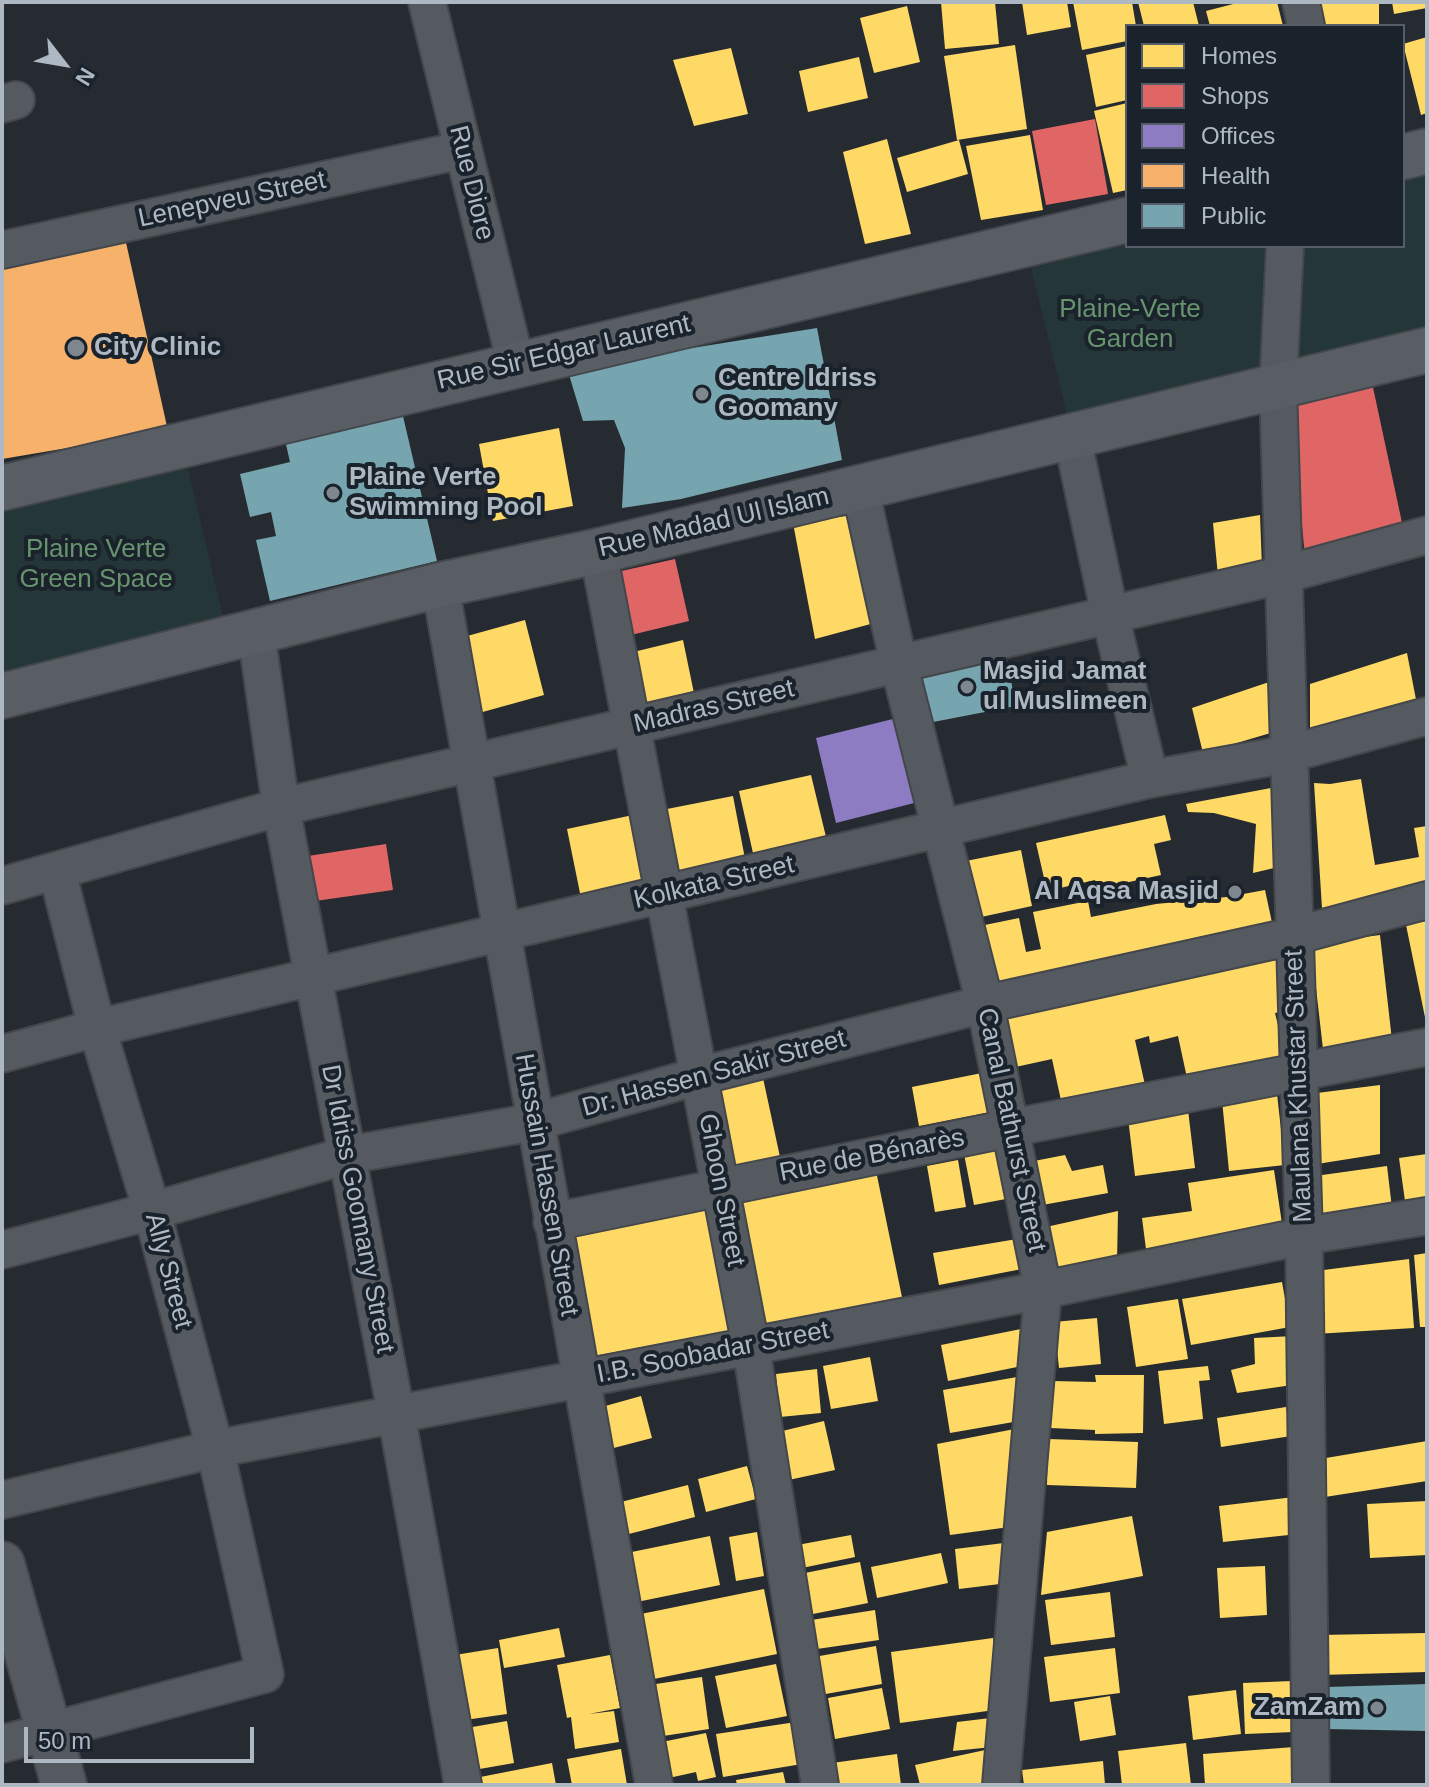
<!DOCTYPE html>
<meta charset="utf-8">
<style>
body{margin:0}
#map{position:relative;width:1429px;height:1787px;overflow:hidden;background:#262b31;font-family:Helvetica,sans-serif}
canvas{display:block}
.frame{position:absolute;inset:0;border:4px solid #aeb8c3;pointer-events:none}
.legend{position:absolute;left:1125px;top:24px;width:280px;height:224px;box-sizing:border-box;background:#1a222b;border:2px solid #555e68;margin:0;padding:10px 14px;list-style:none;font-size:24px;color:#aeb8c3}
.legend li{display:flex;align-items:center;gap:16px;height:40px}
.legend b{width:40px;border:2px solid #555e68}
.north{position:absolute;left:24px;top:24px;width:80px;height:80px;-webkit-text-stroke:6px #1a222b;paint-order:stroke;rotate:121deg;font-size:22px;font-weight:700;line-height:32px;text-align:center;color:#aeb8c3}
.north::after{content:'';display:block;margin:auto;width:28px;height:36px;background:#aeb8c3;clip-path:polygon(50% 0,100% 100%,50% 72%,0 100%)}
.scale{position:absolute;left:24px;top:1727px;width:230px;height:36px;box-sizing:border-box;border:4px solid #aeb8c3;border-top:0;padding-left:10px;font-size:24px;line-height:28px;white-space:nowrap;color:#aeb8c3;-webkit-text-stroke:6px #1a222b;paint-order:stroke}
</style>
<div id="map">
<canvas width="1429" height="1787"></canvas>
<div class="frame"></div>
<ul class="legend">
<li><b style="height:22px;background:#ffd966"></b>Homes</li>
<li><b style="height:22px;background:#e06666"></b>Shops</li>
<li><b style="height:22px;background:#8e7cc3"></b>Offices</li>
<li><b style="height:22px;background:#f6b26b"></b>Health</li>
<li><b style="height:22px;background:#76a5af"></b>Public</li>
</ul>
<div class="north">N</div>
<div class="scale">50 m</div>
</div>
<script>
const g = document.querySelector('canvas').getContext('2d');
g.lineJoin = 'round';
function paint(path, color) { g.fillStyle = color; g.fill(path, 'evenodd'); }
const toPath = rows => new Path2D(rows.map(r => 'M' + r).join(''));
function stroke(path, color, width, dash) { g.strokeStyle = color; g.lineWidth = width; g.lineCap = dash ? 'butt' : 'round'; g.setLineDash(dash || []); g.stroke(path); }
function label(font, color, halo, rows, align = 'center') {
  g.font = font + ' Helvetica,sans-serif'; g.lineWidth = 8; g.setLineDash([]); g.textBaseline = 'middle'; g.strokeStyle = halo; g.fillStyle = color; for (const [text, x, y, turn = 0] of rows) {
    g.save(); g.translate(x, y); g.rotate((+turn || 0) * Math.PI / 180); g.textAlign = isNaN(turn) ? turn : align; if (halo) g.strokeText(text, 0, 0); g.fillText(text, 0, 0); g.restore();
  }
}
const green = toPath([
 [1427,174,1427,333,1069,422,1030,264,1127,242,1127,246,1403,246,1403,180],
 [184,451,225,626,2,680,2,494]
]);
const homes = toPath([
 [941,2,995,2,999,44,945,49],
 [1022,2,1067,2,1071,27,1027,35],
 [1073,2,1132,2,1136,26,1127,26,1127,41,1082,50],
 [1138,2,1193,2,1199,26,1144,26],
 [1241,2,1277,2,1283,26,1210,26,1206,11],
 [1318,2,1379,2,1379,26,1322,26],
 [1392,2,1427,2,1427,8,1394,14],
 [907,6,920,62,874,73,860,18],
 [1427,37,1427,113,1421,115,1403,44],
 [1015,45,1027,129,957,140,944,56],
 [1127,46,1127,100,1096,107,1086,55],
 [731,48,748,114,694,126,673,60],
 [859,57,868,98,808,112,799,71],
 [1127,103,1127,190,1113,193,1094,111],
 [1030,135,1043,210,981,220,966,146],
 [887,139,911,234,865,244,843,152],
 [959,140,968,174,907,192,897,158],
 [559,428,573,506,493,521,479,444],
 [854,515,878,622,815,639,793,523],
 [1260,515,1262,567,1218,576,1213,523],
 [525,620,544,695,479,713,460,638],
 [683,640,696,703,638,716,625,654],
 [1407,653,1419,715,1310,744,1310,684],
 [1275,680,1274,732,1203,753,1192,708],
 [811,775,827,841,755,862,739,791],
 [1361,779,1375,865,1419,857,1414,828,1427,826,1427,890,1322,908,1314,783,1330,784],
 [1271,788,1274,868,1253,873,1256,824,1214,813,1188,812,1186,804],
 [733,796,746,864,681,878,667,809],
 [633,815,647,884,581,898,567,829],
 [1165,815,1171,840,1154,844,1161,875,1097,889,1095,880,1047,891,1036,843],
 [1021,850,1032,906,972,919,961,862],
 [1265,890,1274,932,988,991,975,927,1019,918,1026,952,1041,949,1033,912,1088,901,1091,917,1156,904,1227,897],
 [1427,921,1427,1022,1426,1022,1406,925],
 [1380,935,1393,1049,1324,1058,1311,944],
 [1275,944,1291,1010,1275,1013,1285,1055,1187,1078,1178,1036,1150,1043,1149,1036,1135,1040,1145,1085,1062,1105,1052,1059,1011,1068,998,1009],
 [987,1072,995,1111,919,1126,912,1087],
 [763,1078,780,1157,729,1169,711,1090],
 [1380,1085,1380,1154,1317,1164,1317,1093],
 [1277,1094,1285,1165,1229,1171,1222,1100],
 [1188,1110,1195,1168,1135,1176,1128,1118],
 [1001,1147,1011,1198,974,1205,964,1154],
 [1427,1154,1427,1205,1406,1208,1399,1158],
 [1065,1155,1072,1171,1103,1165,1108,1193,1037,1206,1029,1162],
 [958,1160,966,1207,935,1212,927,1166],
 [875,1166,903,1302,760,1335,734,1196],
 [1387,1166,1392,1208,1321,1218,1315,1176],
 [1274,1170,1284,1237,1147,1257,1142,1218,1192,1211,1188,1183],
 [716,1198,741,1329,583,1358,560,1227],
 [1118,1211,1117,1262,1048,1278,1037,1229],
 [1017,1239,1022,1269,939,1285,933,1253],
 [1427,1253,1427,1327,1420,1327,1414,1255],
 [1409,1259,1414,1328,1315,1334,1316,1271],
 [1282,1282,1290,1327,1191,1345,1182,1299],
 [1178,1299,1188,1359,1136,1367,1127,1307],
 [1097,1318,1101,1364,1059,1368,1054,1322],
 [1036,1326,1032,1364,948,1381,941,1345],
 [1294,1336,1299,1384,1237,1393,1231,1370,1255,1364,1254,1338],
 [870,1357,878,1401,831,1409,823,1366],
 [1208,1366,1210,1380,1199,1381,1203,1419,1164,1424,1158,1371],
 [817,1369,821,1413,780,1417,776,1374],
 [1095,1375,1144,1375,1143,1433,1095,1434,1095,1430,1050,1428,1052,1381,1096,1382],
 [1017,1377,1025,1420,950,1433,943,1390],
 [641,1396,652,1438,602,1451,591,1410],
 [1286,1407,1291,1436,1221,1447,1217,1418],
 [824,1421,835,1470,784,1481,774,1433],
 [1025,1427,1017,1526,950,1535,937,1444],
 [1048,1439,1138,1442,1136,1488,1047,1485],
 [1427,1441,1427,1481,1325,1497,1320,1459],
 [747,1466,756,1499,706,1512,698,1479],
 [688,1485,695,1517,621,1536,613,1504],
 [1294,1497,1298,1534,1223,1542,1219,1506],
 [1427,1501,1427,1555,1370,1558,1367,1504],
 [1132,1516,1143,1576,1041,1595,1047,1532],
 [757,1532,764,1576,736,1581,729,1537],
 [851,1535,855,1557,797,1569,792,1546],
 [710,1536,720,1585,632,1603,622,1554],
 [1004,1543,1008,1583,959,1589,955,1549],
 [941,1553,948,1583,877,1598,871,1567],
 [860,1562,868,1603,798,1617,790,1576],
 [1265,1566,1267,1615,1220,1618,1217,1568],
 [764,1589,777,1654,644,1681,631,1616],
 [1110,1592,1115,1637,1051,1645,1045,1600],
 [875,1610,879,1640,810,1650,805,1621],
 [559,1628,565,1657,504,1668,499,1640],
 [1427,1633,1427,1672,1320,1675,1320,1635],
 [993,1638,1002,1709,900,1723,891,1652],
 [876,1646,882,1684,820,1695,814,1657],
 [498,1648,507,1714,458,1721,449,1656],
 [1115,1648,1120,1693,1050,1702,1044,1657],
 [610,1655,620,1708,589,1714,614,1711,619,1742,575,1749,571,1717,567,1718,557,1665],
 [776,1664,787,1716,726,1728,715,1676],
 [702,1677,709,1729,663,1736,656,1684],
 [1292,1681,1294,1732,1245,1734,1243,1683],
 [882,1688,890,1729,835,1739,828,1698],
 [1236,1690,1241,1734,1193,1740,1188,1696],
 [1110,1696,1116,1735,1080,1741,1074,1702],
 [999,1717,1002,1746,953,1751,957,1722],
 [507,1721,514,1763,468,1771,461,1729],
 [796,1722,802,1764,723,1777,716,1734],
 [706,1733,716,1777,698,1781,696,1772,664,1779,657,1743],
 [1186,1743,1191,1785,1122,1785,1118,1751],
 [1294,1747,1296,1785,1205,1785,1203,1754],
 [621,1749,627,1785,572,1785,567,1759],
 [990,1749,997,1780,972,1785,920,1785,915,1765],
 [897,1754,901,1785,834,1785,832,1763],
 [1103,1761,1105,1785,1024,1785,1022,1770],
 [552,1763,556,1785,466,1785,465,1780],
 [783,1772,786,1785,737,1785,736,1780]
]);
const shops = toPath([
 [1095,119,1108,194,1046,205,1032,131],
 [1371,378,1404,532,1305,556,1289,394],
 [675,559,689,621,631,635,617,572],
 [386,844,393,890,315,901,308,856]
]);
const offices = toPath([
 [897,718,918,802,836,823,816,738]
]);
const health = toPath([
 [125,238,168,431,2,459,2,265]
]);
const public = toPath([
 [817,328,842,460,681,499,622,508,625,448,614,420,583,421,567,368],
 [402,412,437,561,270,601,256,540,276,536,271,512,250,517,240,474,290,462,285,440],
 [1005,650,1016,706,928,723,919,667],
 [1427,1684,1427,1731,1328,1729,1327,1687]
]);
const minor = toPath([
 [427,2,516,364],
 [1301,2,1306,26],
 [2,104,16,100],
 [1285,246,1278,387,1304,1236,1311,1785],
 [2,250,462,150],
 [1072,437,1110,615,1150,779],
 [860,488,899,665,985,1004,1043,1290,1001,1785],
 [598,551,751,1347,820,1785],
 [440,585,654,1785],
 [256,632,281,807,396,1413,463,1785],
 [2,886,281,807,1282,575,1427,535],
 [2,1054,97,1028,1150,779,1288,754,1427,716],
 [552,1222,1011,1128,1427,1047],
 [2,1250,152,1211,348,1155,534,1122,699,1076,985,1004,1294,936,1427,900],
 [2,1500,215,1449,1043,1290,1304,1236,1427,1216],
 [2,1744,265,1674,215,1449,152,1211,97,1028,57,871]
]);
const tertiary = toPath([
 [2,1564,64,1785]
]);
const secondary = toPath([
 [1403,157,1427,151],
 [2,488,1127,220],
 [2,696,440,585,598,551,1427,350]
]);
const markers = [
 [76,348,10,"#7e8790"],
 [702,394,8,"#7e8790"],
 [333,493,8,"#7e8790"],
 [967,687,8,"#7e8790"],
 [1235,892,8,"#7e8790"],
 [1377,1708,8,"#7e8790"]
];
const streetNames = [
 ["Rue Diore",471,183,76],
 ["Lenepveu Street",232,200,-12],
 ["Rue Sir Edgar Laurent",564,353,-13],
 ["Rue Madad Ul Islam",714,523,-13],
 ["Madras Street",714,707,-13],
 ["Kolkata Street",714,883,-13],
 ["Dr. Hassen Sakir Street",714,1074,-15],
 ["Maulana Khustar Street",1299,1086,-92],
 ["Canal Bathurst Street",1011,1130,78],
 ["Rue de Bénarès",872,1156,-11],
 ["Hussain Hassen Street",546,1185,80],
 ["Ghoon Street",721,1190,79],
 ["Dr Idriss Goomany Street",357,1209,79],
 ["Ally Street",168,1271,75],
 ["I.B. Soobadar Street",713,1353,-11]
];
const parkNames = [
 ["Plaine-Verte",1130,310],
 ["Garden",1130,340],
 ["Plaine Verte",96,550],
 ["Green Space",96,580]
];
const poiNames = [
 ["City Clinic",94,348],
 ["Centre Idriss",718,379],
 ["Goomany",718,409],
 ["Plaine Verte",349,478],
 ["Swimming Pool",349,508],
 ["Masjid Jamat",983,672],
 ["ul Muslimeen",983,702],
 ["Al Aqsa Masjid",1219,892,"right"],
 ["ZamZam",1361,1708,"right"]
];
paint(green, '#243637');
paint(homes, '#ffd966');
paint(shops, '#e06666');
paint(offices, '#8e7cc3');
paint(health, '#f6b26b');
paint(public, '#76a5af');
stroke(minor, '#43474c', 40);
stroke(tertiary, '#43474c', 48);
stroke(secondary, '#43474c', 48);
stroke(minor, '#555a60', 36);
stroke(tertiary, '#555a60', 44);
stroke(secondary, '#595e64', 44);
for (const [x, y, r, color] of markers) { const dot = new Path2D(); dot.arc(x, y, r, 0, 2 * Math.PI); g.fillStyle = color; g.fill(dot); stroke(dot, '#1a222b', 3); }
label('26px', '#aeb8c3', '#1a222b', streetNames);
label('26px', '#67936e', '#1a222b', parkNames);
label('bold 26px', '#aeb8c3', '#1a222b', poiNames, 'left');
</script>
